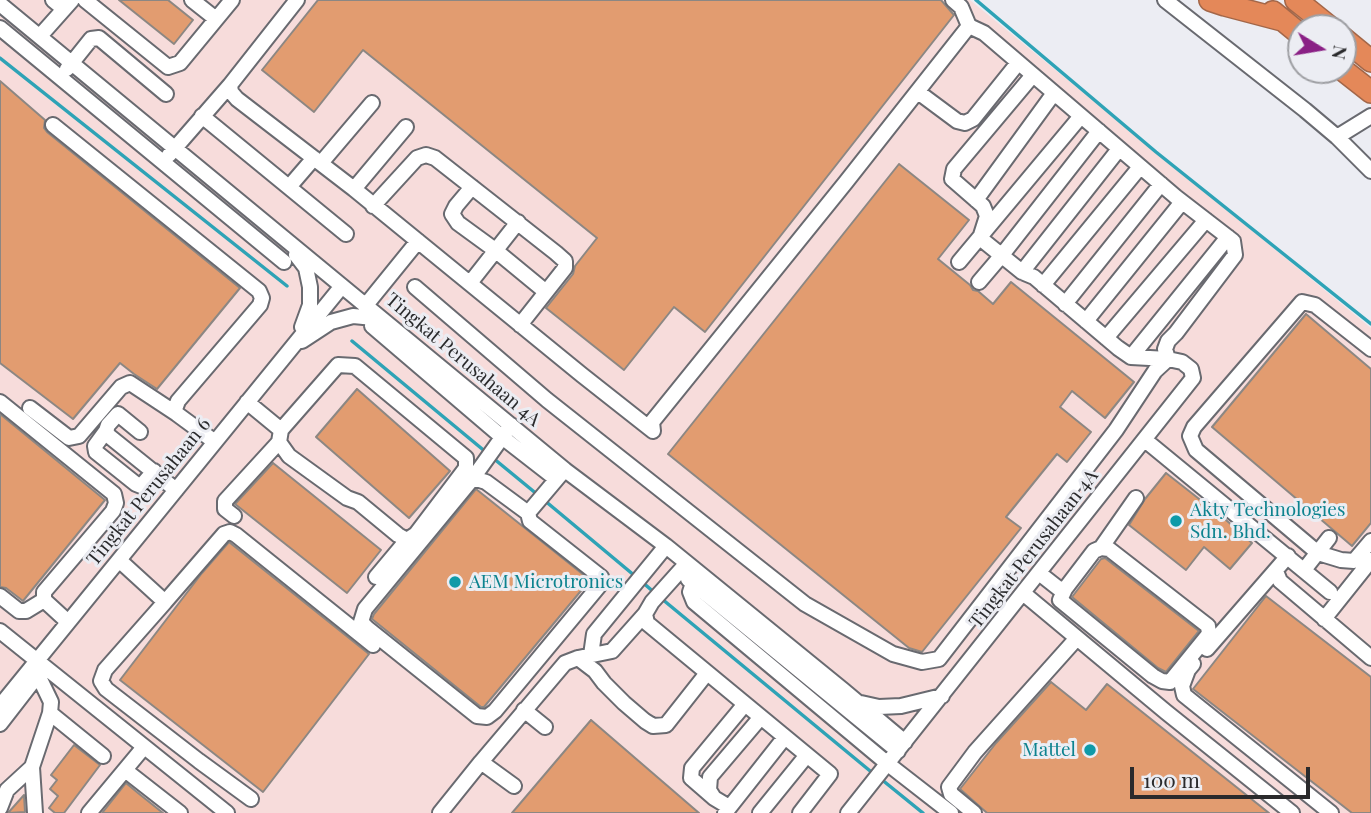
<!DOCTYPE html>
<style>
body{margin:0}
#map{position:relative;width:1371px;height:813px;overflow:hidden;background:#ecedf3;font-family:"Playfair Display",serif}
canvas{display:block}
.north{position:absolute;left:1287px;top:14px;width:70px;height:70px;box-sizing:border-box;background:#ecedf3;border:2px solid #9e9fa3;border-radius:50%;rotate:101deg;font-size:19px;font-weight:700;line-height:28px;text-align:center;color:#2a2a2c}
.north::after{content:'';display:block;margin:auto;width:24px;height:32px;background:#8a2085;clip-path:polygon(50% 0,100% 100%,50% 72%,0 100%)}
.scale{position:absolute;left:1130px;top:767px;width:180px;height:32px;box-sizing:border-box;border:4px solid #2a2a2c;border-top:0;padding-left:9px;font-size:21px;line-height:24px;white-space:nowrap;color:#2a2a2c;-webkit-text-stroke:5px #ecedf3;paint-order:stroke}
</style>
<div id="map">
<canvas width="1371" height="813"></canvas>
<div class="north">N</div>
<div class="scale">100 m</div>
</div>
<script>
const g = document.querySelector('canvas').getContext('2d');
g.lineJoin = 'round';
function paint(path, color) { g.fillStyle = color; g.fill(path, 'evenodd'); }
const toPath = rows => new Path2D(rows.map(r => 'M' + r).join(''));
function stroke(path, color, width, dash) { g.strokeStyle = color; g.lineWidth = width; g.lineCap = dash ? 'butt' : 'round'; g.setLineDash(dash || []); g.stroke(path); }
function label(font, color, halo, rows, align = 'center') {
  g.font = font + ' "Playfair Display",serif'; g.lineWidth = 6; g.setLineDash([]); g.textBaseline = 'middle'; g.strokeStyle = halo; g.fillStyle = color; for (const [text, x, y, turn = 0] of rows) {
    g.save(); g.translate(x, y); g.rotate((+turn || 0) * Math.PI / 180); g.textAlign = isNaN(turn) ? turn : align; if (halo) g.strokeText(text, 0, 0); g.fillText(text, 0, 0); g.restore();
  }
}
const industrial = toPath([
 [0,0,970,0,1371,328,1371,813,0,813]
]);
const stream = toPath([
 [976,0,1156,152,1371,324],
 [0,58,287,286],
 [352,341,487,453],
 [493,458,538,495],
 [544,500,635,576],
 [641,581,656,594],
 [662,599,875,775],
 [881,779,923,813]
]);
const building = toPath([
 [119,0,168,0,193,20,174,44,119,0],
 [318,0,941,0,954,15,705,332,674,307,624,370,546,308,573,274,575,266,597,238,363,50,314,112,262,70,318,0],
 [0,81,45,120,44,128,47,132,240,288,157,389,134,374,120,363,73,419,0,363,0,81],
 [899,164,969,220,938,259,970,285,973,290,978,291,993,304,1011,282,1134,382,1105,418,1072,391,1060,407,1091,432,1067,462,1057,454,1006,517,1021,528,922,652,909,648,668,454,899,164],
 [1306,314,1371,369,1371,523,1352,546,1212,427,1306,314],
 [357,389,450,471,409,518,316,437,357,389],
 [0,414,105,500,23,601,6,588,0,587,0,414],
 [273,463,381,550,347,593,235,504,273,463],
 [1166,473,1226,520,1252,543,1230,569,1204,547,1186,570,1129,525,1145,499,1166,473],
 [476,489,590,580,484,707,481,707,372,619,374,614,476,489],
 [229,542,369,654,263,792,120,680,202,573,229,542],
 [1105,558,1199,631,1166,672,1158,668,1072,597,1101,559,1105,558],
 [1266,596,1371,677,1371,813,1352,813,1193,689,1266,596],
 [1051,682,1086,710,1107,684,1269,813,987,813,960,789,996,743,1051,682],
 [591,720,699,813,512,813,591,720],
 [74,745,100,765,64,813,55,813,49,808,58,796,50,789,57,780,51,775,74,745],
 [126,783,138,793,163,813,102,813,126,783],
 [24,795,25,812,8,813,24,795]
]);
const minor = toPath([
 [53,0,64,9],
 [85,0,168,67,180,63,232,0],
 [192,0,216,19],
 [297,0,230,85,231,92,237,99,354,189,582,375,653,431],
 [953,0,961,7,969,26],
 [1165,0,1305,110,1337,137,1371,171],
 [0,4,565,470,666,546,843,690,905,742],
 [0,28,284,262],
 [40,36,72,0],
 [67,69,91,39,99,38,166,94],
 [918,92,957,121,965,123,973,119,1018,63],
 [202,116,346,234],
 [53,125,259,291,262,298,260,305,178,401,175,409,177,414,215,442],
 [1337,137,1371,116],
 [169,155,230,85],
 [321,163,372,103],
 [289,187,314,158],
 [472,187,456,206,452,214,458,223,495,250,546,292],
 [354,189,406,127],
 [976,200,1054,93],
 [373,206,417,158,426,155,435,158,556,253,565,261,565,268,520,325],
 [296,255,306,268,310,287,310,305,302,327],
 [959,262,1081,116],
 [1022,272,1119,149],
 [979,282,1002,255,1099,131],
 [470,283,518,222],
 [1043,285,1140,167],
 [415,287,547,400,805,604,893,654,922,662,939,659,1116,430,1155,371,1168,359,1182,362,1191,369,1193,378,848,813],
 [1065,304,1161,184],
 [366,305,418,241],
 [1086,321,1182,202],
 [372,326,502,437,556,479],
 [1106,338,1206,220],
 [302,341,331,322,353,316,374,318,382,322],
 [1371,349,1315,305,1302,302,1194,427,1190,436,1196,450,1318,553,1341,560,1354,561,1371,541],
 [1131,357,1228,237],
 [0,402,114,494,116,503,113,511,44,592,44,600,68,622],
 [247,402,281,430,279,442,289,456,347,498,358,502,398,535,407,540,416,534,466,468,466,458,355,366,338,365,281,430],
 [30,408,69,438,79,436,121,387,130,383,177,414],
 [106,431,95,446,96,452,136,484,141,486,154,471],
 [653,431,652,422,846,182,969,26,984,33,1176,197,1233,241,1235,255,1176,333,1168,341,1165,349,1168,359,1131,357,1118,348,1034,277,1022,272,980,238,987,216,983,206,952,179,954,169,1033,75],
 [140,432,118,414,108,425,106,431,109,436,176,490],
 [1145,440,1330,592],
 [473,478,486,482,528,513,530,521,601,577,599,586,495,711,487,717,477,716,367,628,361,622,365,609,473,478,511,425],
 [528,513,561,474],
 [234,516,225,509,225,501,279,442],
 [1101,548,1109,549,1208,626,1209,634,1170,682,1162,681,1153,676,1060,600,1065,589,1094,551,1101,548],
 [1101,548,1136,498],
 [119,560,165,602,224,534,230,532,236,535,373,645],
 [1304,570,1329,538],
 [1276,571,1280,581,1371,658],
 [1039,573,1058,588,1065,589],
 [700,574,693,583,690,592,694,602,888,764,951,813],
 [376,577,407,540],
 [688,579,898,751],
 [1023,593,1166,712,1292,813],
 [0,596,19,611,26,611,44,600],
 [165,602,105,670,101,681,106,689,199,761,251,799],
 [645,614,647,623,830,774,800,813],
 [1324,619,1371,560],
 [0,631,227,813],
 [1207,649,1288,556],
 [591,655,594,634,666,546],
 [578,658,595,671,604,683,624,703,645,721,653,726,666,725,707,673],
 [1193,664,1188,670,1182,686,1184,695,1331,813],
 [861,703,879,707,901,706,942,696],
 [0,706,342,286],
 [524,710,545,727],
 [50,713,103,756],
 [0,724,38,675],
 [481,762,514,786],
 [125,770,180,813],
 [714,798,691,778,692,768,745,704],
 [729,807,714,798,709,790,710,777,761,717],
 [0,808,7,790,32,767],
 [35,813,32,767,50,713,51,702,38,675,37,661],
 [89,813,144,747],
 [440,813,481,762,565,663,578,658,612,651,645,614,652,602,687,563],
 [725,813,785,737],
 [760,813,807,755],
 [974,813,951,794,949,787,975,752,1077,638]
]);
const highway = toPath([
 [1210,0,1225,5,1282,20],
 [1296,0,1331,28],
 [1273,12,1301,35],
 [1343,38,1371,61],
 [1343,70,1371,92]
]);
const markers = [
 [1176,521,7,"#0f9aa8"],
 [455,582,7,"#0f9aa8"],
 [1090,750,7,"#0f9aa8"]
];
const streetNames = [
 ["Tingkat Perusahaan 4A",463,360,40],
 ["Tingkat Perusahaan 6",149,492,-51],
 ["Tingkat Perusahaan 4A",1034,549,-52]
];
const cultureNames = [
 ["Akty Technologies",1190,510],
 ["Sdn. Bhd.",1190,532],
 ["AEM Microtronics",469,582],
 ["Mattel",1076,750,"right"]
];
paint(industrial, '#f7dcdb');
stroke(stream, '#2ea3b6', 3.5);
paint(building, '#e29c70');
stroke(building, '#8c8783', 2);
stroke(minor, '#696a70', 18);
stroke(highway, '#a36749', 24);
stroke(minor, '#fff', 14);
stroke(highway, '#e48859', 21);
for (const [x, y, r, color] of markers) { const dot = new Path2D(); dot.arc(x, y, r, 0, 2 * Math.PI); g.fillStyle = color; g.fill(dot); stroke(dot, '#ecedf3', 2.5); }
label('19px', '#2a2a2c', '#ecedf3', streetNames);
label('19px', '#0d838f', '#ecedf3', cultureNames, 'left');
</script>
